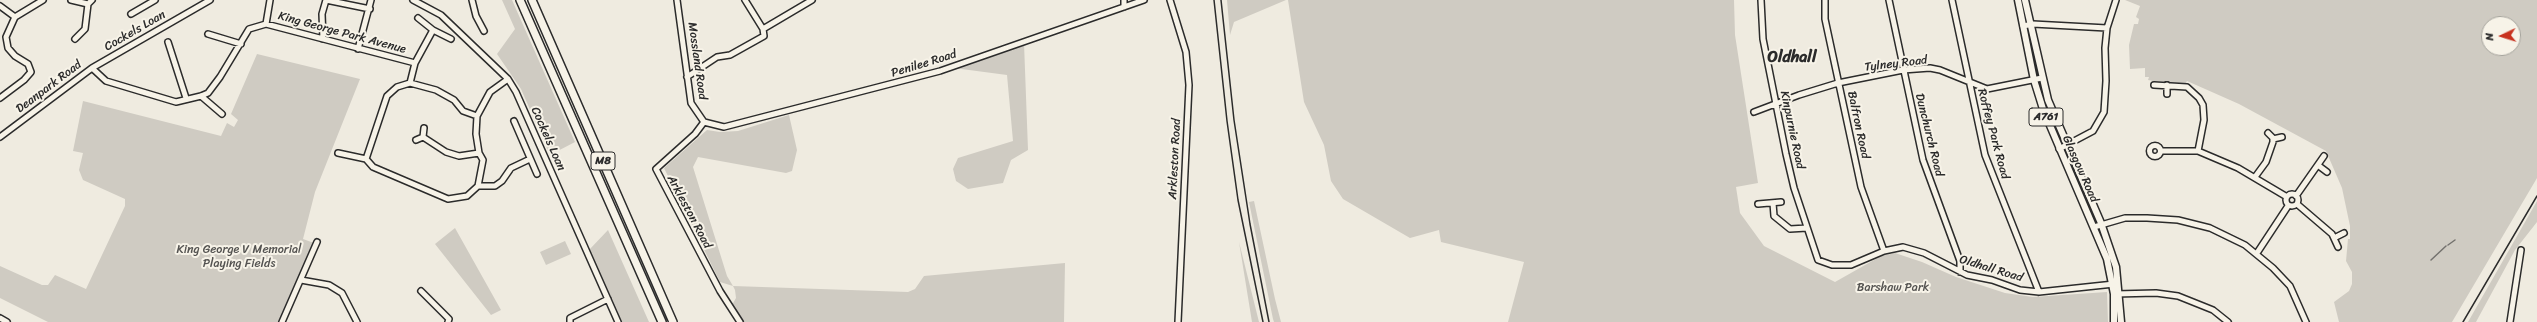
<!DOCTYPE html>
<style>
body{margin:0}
#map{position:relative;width:2537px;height:322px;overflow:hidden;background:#efebe0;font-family:Sriracha,sans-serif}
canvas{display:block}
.north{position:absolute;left:2481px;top:16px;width:40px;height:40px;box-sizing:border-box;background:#f7f3e8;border:1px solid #a5a39c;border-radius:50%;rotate:266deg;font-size:11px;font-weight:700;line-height:16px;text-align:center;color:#2b2b2b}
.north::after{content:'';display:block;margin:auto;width:14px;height:18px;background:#c8321e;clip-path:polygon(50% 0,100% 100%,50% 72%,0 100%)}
</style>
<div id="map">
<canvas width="2537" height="322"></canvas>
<div class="north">N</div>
</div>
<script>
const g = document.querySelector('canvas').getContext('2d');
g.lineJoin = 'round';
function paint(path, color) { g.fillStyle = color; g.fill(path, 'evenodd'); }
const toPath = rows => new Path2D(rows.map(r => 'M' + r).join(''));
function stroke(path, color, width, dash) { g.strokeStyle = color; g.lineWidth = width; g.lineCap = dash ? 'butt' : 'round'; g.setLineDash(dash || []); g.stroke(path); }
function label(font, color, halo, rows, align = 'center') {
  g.font = font + ' Sriracha,sans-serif'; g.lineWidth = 4; g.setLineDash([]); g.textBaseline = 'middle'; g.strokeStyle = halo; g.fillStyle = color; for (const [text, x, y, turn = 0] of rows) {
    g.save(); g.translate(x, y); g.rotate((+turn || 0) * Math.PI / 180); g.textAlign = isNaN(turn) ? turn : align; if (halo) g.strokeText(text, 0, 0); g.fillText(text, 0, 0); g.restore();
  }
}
const green = toPath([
 [502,0,512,0,575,142,550,155,521,89,497,54,515,29],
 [1227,0,1286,0,1234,22,1230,35],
 [1288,0,1734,0,1735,35,1758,183,1736,187,1740,213,1764,246,1835,282,1881,256,1895,253,1922,262,1956,277,2005,293,2033,297,2107,292,2108,322,1508,322,1524,262,1441,242,1439,230,1410,238,1343,199,1331,181,1324,145,1304,102],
 [2125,0,2537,0,2537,178,2452,322,2339,322,2334,302,2349,291,2352,284,2352,272,2346,261,2348,239,2350,239,2350,226,2342,188,2326,151,2239,104,2187,81,2185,84,2153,81,2148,80,2149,77,2145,77,2145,68,2130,69,2129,45,2134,24,2138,24,2139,19,2136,17,2140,6],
 [2489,24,2513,24,2513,48,2489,48],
 [1024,43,1028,150,1011,160,1003,183,968,189,956,181,953,169,958,158,1013,141,1007,75,954,68],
 [257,54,360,79,315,192,303,239,314,243,280,322,48,322,0,298,0,266,42,285,48,285,55,275,86,289,125,206,125,199,83,180,79,170,83,153,73,151,83,101,221,136,227,123,234,127,238,120,231,114],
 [789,115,797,150,792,171,786,173,698,157,693,167,727,276,733,286,908,292,915,289,924,276,1065,263,1064,322,743,322,732,305,736,298,735,290,733,286,720,282,664,168,707,130,720,132,738,131],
 [1254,201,1275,299,1281,322,1274,322,1273,319,1249,202],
 [2537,201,2537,222,2515,250,2476,322,2468,322],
 [455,228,501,310,491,315,435,244],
 [608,230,649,322,621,322,589,250],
 [565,241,571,254,546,265,540,252],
 [1239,242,1259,322,1252,322]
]);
const stream = toPath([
 [2448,245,2455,240],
 [2431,260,2446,246]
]);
const minor = toPath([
 [71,0,88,4,92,0],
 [326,0,370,9],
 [413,0,441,15,508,79,516,92,618,322],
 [472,0,476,16,484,31],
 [677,0,691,103,704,122,724,127,940,71,1144,0],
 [1170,0,1186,52,1189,85,1178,322],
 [1761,0,1763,39,1786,154,1794,188,1818,260,1832,265,1851,265,1884,251,1903,247,1924,253,1967,275,1992,280,2020,290,2039,292,2114,284],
 [1825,0,1825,19,1861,187,1884,251],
 [1889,0,1923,160,1960,261,1960,272],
 [1952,0,1985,155,2039,292],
 [0,6,15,17,43,0],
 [1124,7,1124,0],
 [131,14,155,0],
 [418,18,433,30,451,39],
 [266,24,270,0],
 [2023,26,2033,24,2107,28],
 [763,29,812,0],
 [433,30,415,63,410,83,397,87,387,96,366,159,373,167,448,199,467,196,478,186,483,160,479,153,476,134,477,116,490,92,508,79],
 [208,34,241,44],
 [75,39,85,29,88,4],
 [323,39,322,14,326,0],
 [168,42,186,98],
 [358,49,371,0],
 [92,68,106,81,176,102,201,96,208,93,220,77,249,29,266,24,415,63],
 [687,77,717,57,730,55,764,36,763,29,745,0],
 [410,83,436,90,454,100,463,111,477,116],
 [2154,85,2187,87,2199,98,2203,105,2204,120,2198,151],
 [2167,94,2167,85],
 [201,96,222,114],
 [0,98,24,80,31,72,28,64,15,56,8,48,6,37,15,17],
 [1754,112,1799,95,1838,83,1903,70,1930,68,1940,70,1987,89,2042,78],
 [514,121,537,174],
 [704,122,695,134,656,169,720,291,740,322],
 [0,137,92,68,210,0],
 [423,137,446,152,459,156,479,153],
 [2273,139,2282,137],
 [416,140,423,137,424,128],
 '2149.5 151a5.5 5.5 0 1 1 11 0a5.5 5.5 0 1 1-11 0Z',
 [2059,149,2093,131,2104,112,2106,81,2105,48,2107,28,2116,0],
 [2161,151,2198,151,2238,168,2287,197],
 [338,153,366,159],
 [2319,166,2327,172],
 [2255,177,2266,162,2273,142,2273,138,2268,133],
 [478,186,495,186,502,181,511,168,530,159],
 '2286 200a6 6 0 1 1 12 0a6 6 0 1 1-12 0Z',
 [2296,196,2324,156],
 [1773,203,1774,216,1790,229,1807,228],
 [1758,204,1781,202],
 [2297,204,2332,234,2338,247],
 [2094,227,2125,218,2147,218,2178,220,2210,228,2245,245,2273,268,2290,286,2306,322],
 [2334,238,2344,233],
 [2257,253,2288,206],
 [301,280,329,285,342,293,357,322],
 [421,291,449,319,448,322],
 [2115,294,2156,293,2178,296,2213,310,2228,322],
 [0,318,7,322],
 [282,322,317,242],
 [570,322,570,318,608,299],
 [2510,322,2521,250]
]);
const major = toPath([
 [2018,0,2034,80,2043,109,2107,259,2114,294,2114,322],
 [2025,0,2048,100,2101,223,2116,267,2121,322]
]);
const highway = toPath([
 [520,0,662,322],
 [532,0,673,322]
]);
const rail = toPath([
 [1214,0,1227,121,1238,200,1263,322],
 [1221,0,1234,120,1250,224,1269,322],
 [2463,322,2537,196]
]);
const shields = [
 [2046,117,34],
 [603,161,24]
];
const shieldNames = [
 ["A761",2046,117],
 ["M8",603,161]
];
const streetNames = [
 ["Cockels Loan",135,31,-30],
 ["King George Park Avenue",342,33,15],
 ["Mossland Road",697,61,82],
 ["Penilee Road",924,64,-17],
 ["Tylney Road",1896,64,-7],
 ["Deanpark Road",49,87,-37],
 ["Balfron Road",1858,125,78],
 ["Kinpurnie Road",1792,130,78],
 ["Roffey Park Road",1993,134,75],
 ["Dunchurch Road",1929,135,76],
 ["Cockels Loan",548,139,66],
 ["Arkleston Road",1175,159,-87],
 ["Glasgow Road",2080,169,66],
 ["Arkleston Road",689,212,62],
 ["Oldhall Road",1991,269,17]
];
const parkNames = [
 ["King George V Memorial",239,250],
 ["Playing Fields",239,264],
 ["Barshaw Park",1893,288]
];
const districtNames = [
 ["Oldhall",1792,58]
];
paint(green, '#cfcbc2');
stroke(stream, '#74726e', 1.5);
stroke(minor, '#2b2b2b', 8);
stroke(major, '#2b2b2b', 9);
stroke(highway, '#2b2b2b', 10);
stroke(minor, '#f7f3e8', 5);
stroke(major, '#f7f3e8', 6);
stroke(highway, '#f7f3e8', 7);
stroke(rail, '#2b2b2b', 1.5);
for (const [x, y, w] of shields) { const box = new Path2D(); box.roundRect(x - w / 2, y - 9, w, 18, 3); g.fillStyle = '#f7f3e8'; g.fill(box); stroke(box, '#2b2b2b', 1); }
label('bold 11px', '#2b2b2b', null, shieldNames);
label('12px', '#2b2b2b', '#f7f3e8', streetNames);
label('12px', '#545351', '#f7f3e8', parkNames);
label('bold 16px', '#2b2b2b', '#f7f3e8', districtNames);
</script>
